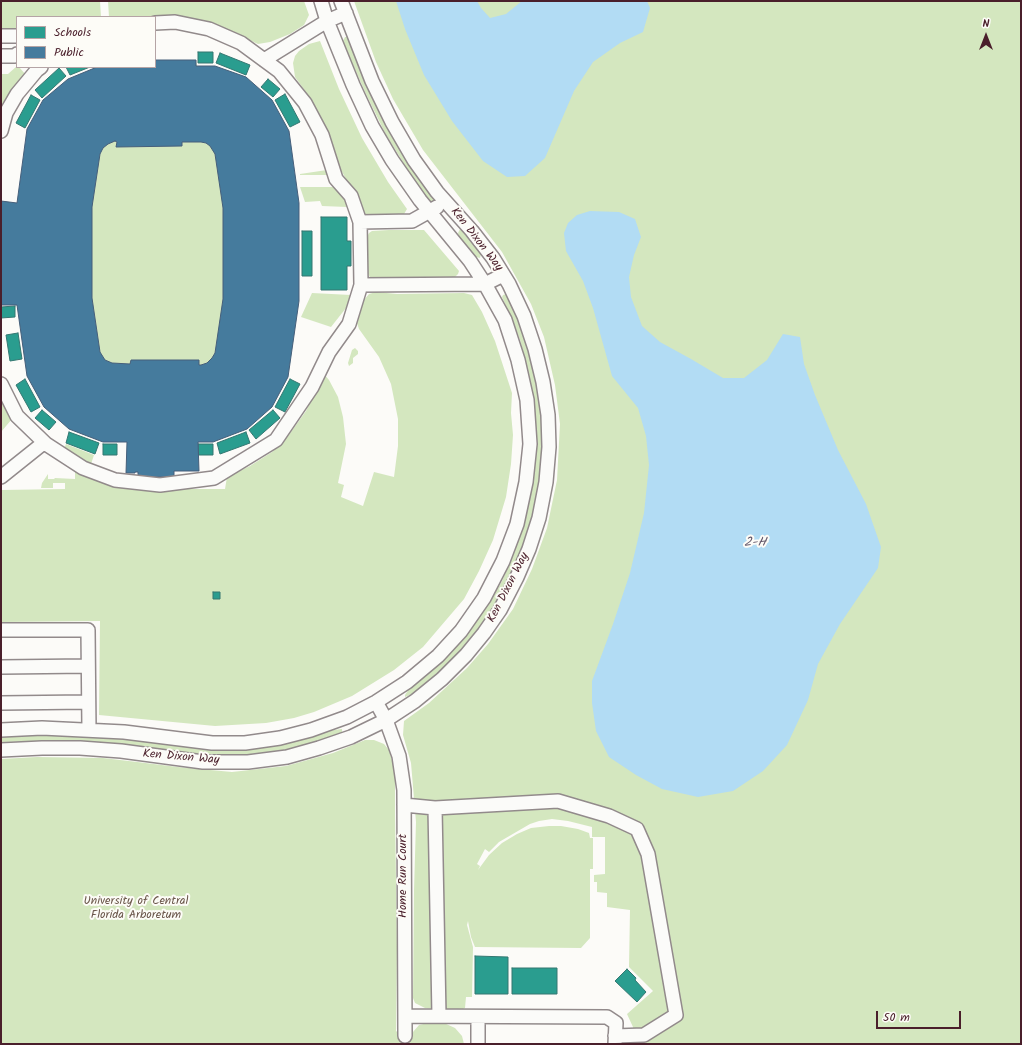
<!DOCTYPE html>
<style>
body{margin:0}
#map{position:relative;width:1022px;height:1045px;overflow:hidden;background:#fcfbf8;font-family:Kalam,sans-serif}
canvas{display:block}
.frame{position:absolute;inset:0;border:2px solid #4a1f2b;pointer-events:none}
.legend{position:absolute;left:16px;top:16px;width:140px;height:52px;box-sizing:border-box;background:#fdfcf7;border:1px solid #b5a4a5;margin:0;padding:5px 7px;list-style:none;font-size:12px;color:#4a1f2b}
.legend li{display:flex;align-items:center;gap:8px;height:20px}
.legend b{width:20px;border:1px solid #b5a4a5}
.north{position:absolute;left:966px;top:16px;width:40px;height:40px;-webkit-text-stroke:3px #fdfcf7;paint-order:stroke;rotate:0deg;font-size:11px;font-weight:700;line-height:16px;text-align:center;color:#4a1f2b}
.north::after{content:'';display:block;margin:auto;width:14px;height:18px;background:#4a1f2b;clip-path:polygon(50% 0,100% 100%,50% 72%,0 100%)}
.scale{position:absolute;left:876px;top:1011px;width:85px;height:18px;box-sizing:border-box;border:2px solid #4a1f2b;border-top:0;padding-left:5px;font-size:12px;line-height:14px;white-space:nowrap;color:#4a1f2b;-webkit-text-stroke:3px #fdfcf7;paint-order:stroke}
</style>
<div id="map">
<canvas width="1022" height="1045"></canvas>
<div class="frame"></div>
<ul class="legend">
<li><b style="height:11px;background:#2a9d8f"></b>Schools</li>
<li><b style="height:11px;background:#457b9d"></b>Public</li>
</ul>
<div class="north">N</div>
<div class="scale">50 m</div>
</div>
<script>
const g = document.querySelector('canvas').getContext('2d');
g.lineJoin = 'round';
function paint(path, color) { g.fillStyle = color; g.fill(path, 'evenodd'); }
const toPath = rows => new Path2D(rows.map(r => 'M' + r).join(''));
function stroke(path, color, width, dash) { g.strokeStyle = color; g.lineWidth = width; g.lineCap = dash ? 'butt' : 'round'; g.setLineDash(dash || []); g.stroke(path); }
function label(font, color, halo, rows, align = 'center') {
  g.font = font + ' Kalam,sans-serif'; g.lineWidth = 4; g.setLineDash([]); g.textBaseline = 'middle'; g.strokeStyle = halo; g.fillStyle = color; for (const [text, x, y, turn = 0] of rows) {
    g.save(); g.translate(x, y); g.rotate((+turn || 0) * Math.PI / 180); g.textAlign = isNaN(turn) ? turn : align; if (halo) g.strokeText(text, 0, 0); g.fillText(text, 0, 0); g.restore();
  }
}
const green = toPath([
 [1,1,100,1,101,17,17,17,17,30,1,30],
 [108,1,304,1,309,15,304,25,290,34,270,42,258,44,230,31,212,24,165,17,109,17],
 [354,1,1021,1,1021,1044,633,1044,633,1027,627,1014,653,991,629,967,630,910,607,907,607,893,597,892,597,882,594,882,594,875,605,874,605,837,592,837,592,827,568,821,552,819,539,821,530,824,499,842,489,852,485,849,477,864,480,866,478,870,489,855,502,843,517,834,531,828,549,826,561,826,578,829,589,833,590,838,593,838,593,869,590,869,590,938,581,948,475,947,471,937,468,921,467,925,473,947,472,997,466,997,465,1008,463,1009,454,1010,425,1008,415,1003,413,998,414,890,416,822,411,763,403,735,404,721,429,703,467,668,488,644,513,609,532,569,547,528,557,480,560,424,555,385,544,337,531,304,502,252,423,150,393,99,376,62],
 [345,37,347,37,349,39,350,38,435,199,433,201,430,201,414,180,385,133,366,94,350,58,343,41],
 [320,41,339,89,362,138,388,182,407,209,404,214,399,215,370,216,364,213,352,187,346,179,341,170,322,124,308,95,295,77,293,63,295,56,299,51,309,44],
 [155,60,196,60,197,66,215,66,246,77,272,100,289,131,299,301,288,377,272,407,247,429,213,442,198,442,199,471,174,471,174,477,138,477,138,472,135,472,135,473,126,473,127,442,103,442,69,429,44,407,27,376,17,305,1,305,1,201,17,203,43,100,68,79,97,67,155,67],
 [17,66,17,67,19,67,26,75,3,108,1,108,1,74,8,74],
 [327,170,328,175,300,175,300,174],
 [300,187,337,187,348,206,347,207,322,206,320,201,305,202],
 [460,229,462,229,476,245,481,254,480,258,476,257,459,237,458,233],
 [389,230,424,230,459,271,458,274,454,278,424,279,374,278,370,277,368,274,367,267,367,237,369,233,372,231],
 [376,292,397,294,464,293,472,295,482,312,495,341,512,393,511,413,513,435,511,464,506,497,493,540,479,571,464,599,423,647,394,670,352,696,314,712,294,718,266,723,215,726,99,715,100,621,1,622,1,490,65,489,65,483,53,483,53,488,41,488,42,483,48,474,48,479,54,479,55,478,75,479,75,469,98,481,110,485,117,485,123,489,225,489,227,477,250,466,272,452,288,436,306,411,324,374,329,380,338,397,343,417,346,444,338,483,344,485,341,497,363,506,374,472,394,477,398,446,398,419,391,384,379,357,359,329,355,317,359,307,363,301,369,294],
 [312,293,351,295,346,308,331,327,301,317],
 [506,294,509,298,523,332,532,359,541,406,542,428,541,469,534,512,526,539,517,565,505,590,488,615,473,637,454,658,420,689,412,694,405,697,405,695,409,689,426,676,457,645,477,620,489,603,502,581,511,560,519,539,527,512,532,487,536,450,536,431,534,405,527,366,520,340,512,319,502,297,503,295],
 [355,348,358,351,358,354,353,358,353,363,349,366,348,363,352,350],
 [1,395,12,419,1,432],
 [66,444,94,455,91,464,82,460,64,449],
 [341,729,342,729,342,732,334,737,313,744,278,751,242,755,223,755,195,754,137,746,99,743,61,741,1,742,1,736,41,734,306,738,334,730],
 [365,740,374,740,384,744,389,750,395,772,395,814,397,948,396,1031,400,1034,412,1036,413,1032,419,1025,428,1023,444,1023,455,1028,462,1036,464,1044,1,1044,1,759,37,757,103,758,137,762,178,767,232,772,286,766,333,753]
]);
const water = toPath([
 [396,1,477,1,481,8,490,18,506,14,522,1,647,1,650,8,643,32,620,43,593,62,574,91,545,158,525,176,507,177,483,161,452,121,424,75,405,29],
 [590,211,619,212,635,219,641,237,634,255,629,277,631,297,642,326,660,342,691,359,723,378,744,378,767,360,783,334,800,337,804,364,815,395,838,450,866,504,881,547,878,568,840,624,818,664,808,700,787,745,763,771,733,791,698,797,662,789,636,775,609,757,596,731,592,703,592,681,613,624,630,573,644,513,649,465,646,436,638,408,612,376,593,308,583,281,566,251,564,233,568,223,577,215]
]);
const schools = toPath([
 [198,52,213,52,213,63,198,63,198,52],
 [220,53,250,65,246,75,216,63,220,53],
 [66,67,90,67,70,75,66,67],
 [59,68,66,76,42,98,35,90,59,68],
 [268,79,280,89,273,97,261,87,268,79],
 [285,94,300,122,290,127,275,100,285,94],
 [31,95,40,100,25,128,16,123,31,95],
 [321,217,347,217,347,241,351,241,351,266,347,266,347,290,321,290,321,217],
 [302,231,312,231,312,276,302,276,302,231],
 [15,306,15,317,1,318,1,307,15,306],
 [18,333,22,359,10,361,6,335,18,333],
 [25,379,40,407,31,412,16,385,25,379],
 [290,379,300,384,285,412,275,407,290,379],
 [42,410,56,422,49,430,35,418,42,410],
 [273,410,280,418,256,439,249,430,273,410],
 [69,432,99,443,95,454,66,443,69,432],
 [246,432,250,443,220,454,217,443,246,432],
 [103,444,117,444,117,455,103,455,103,444],
 [198,444,213,444,213,455,198,455,198,444],
 [213,592,220,592,220,599,213,599,213,592],
 [475,956,508,957,508,994,475,994,475,956],
 [512,968,557,968,557,994,512,994,512,968],
 [627,969,636,978,635,980,646,992,637,1002,615,981,627,969]
]);
const public = toPath([
 [155,60,196,60,196,66,215,66,246,77,272,100,289,131,299,203,299,301,288,377,272,407,247,429,213,442,198,442,199,471,174,471,174,477,138,477,138,472,135,472,135,473,126,473,127,442,103,442,69,429,44,407,27,376,17,305,1,305,1,201,17,203,27,129,43,100,68,79,97,67,155,67,155,60],
 [115,141,117,142,116,147,182,146,182,142,201,142,206,143,210,146,215,154,223,208,223,299,215,353,212,358,207,363,201,365,199,365,199,360,131,360,130,364,112,363,105,360,100,352,92,298,92,207,100,154,103,148,108,144,115,141]
]);
const minor = toPath([
 [1,36,17,36],
 [1,56,15,56,17,54],
 [264,60,327,21,346,13],
 [1,131,6,113,17,94,37,70,41,67],
 [360,222,412,221,437,207],
 [361,285,485,284,503,275],
 [1,384,17,416,46,444,83,468,115,480,160,485,214,478,276,440,312,387,329,352,349,324,361,285,360,222,351,196,336,179,322,135,305,103,279,71,241,43,209,29,175,22,155,23],
 [1,477,41,445,46,444],
 [1,630,88,630,89,730],
 [1,667,88,666],
 [376,702,386,720,399,756,404,790,405,1036],
 [1,703,88,702],
 [1,730,42,728,124,732,212,743,245,743,280,738,311,730,347,717,376,702,407,682,438,656,461,631,484,598,503,561,517,524,526,482,530,444,527,400,518,360,505,320,485,284,470,261,420,200,392,160,372,126,353,85,327,21,321,1],
 [1,750,42,748,80,748,121,751,203,762,248,762,287,757,319,748,351,737,386,720,415,701,442,679,466,655,484,633,500,610,517,577,529,549,539,518,546,482,549,447,548,415,543,382,535,349,524,316,509,284,493,258,472,231,437,192,414,160,392,122,372,81,341,1],
 [404,805,435,808],
 [405,1016,607,1017,616,1023,615,1044],
 [439,1016,435,808,558,801,609,816,637,829,648,854,676,1015,644,1035,615,1036],
 [478,1017,478,1044]
]);
const streetNames = [
 ["Ken Dixon Way",476,240,52],
 ["Ken Dixon Way",509,588,-63],
 ["Ken Dixon Way",181,758,5],
 ["Home Run Court",404,876,-90]
];
const parkNames = [
 ["University of Central",136,902],
 ["Florida Arboretum",136,916]
];
const waterNames = [
 ["2-H",755,544]
];
paint(green, '#d4e7bf');
paint(water, '#b2dcf4');
paint(schools, '#2a9d8f');
stroke(schools, '#347771', 1);
paint(public, '#457b9d');
stroke(public, '#465f7b', 1);
stroke(minor, '#928a8b', 16);
stroke(minor, '#fbfbf9', 13);
label('12px', '#4a1f2b', '#fdfcf7', streetNames);
label('12px', '#6a564a', '#fdfcf7', parkNames);
label('italic 13px', '#605467', '#fdfcf7', waterNames);
</script>
